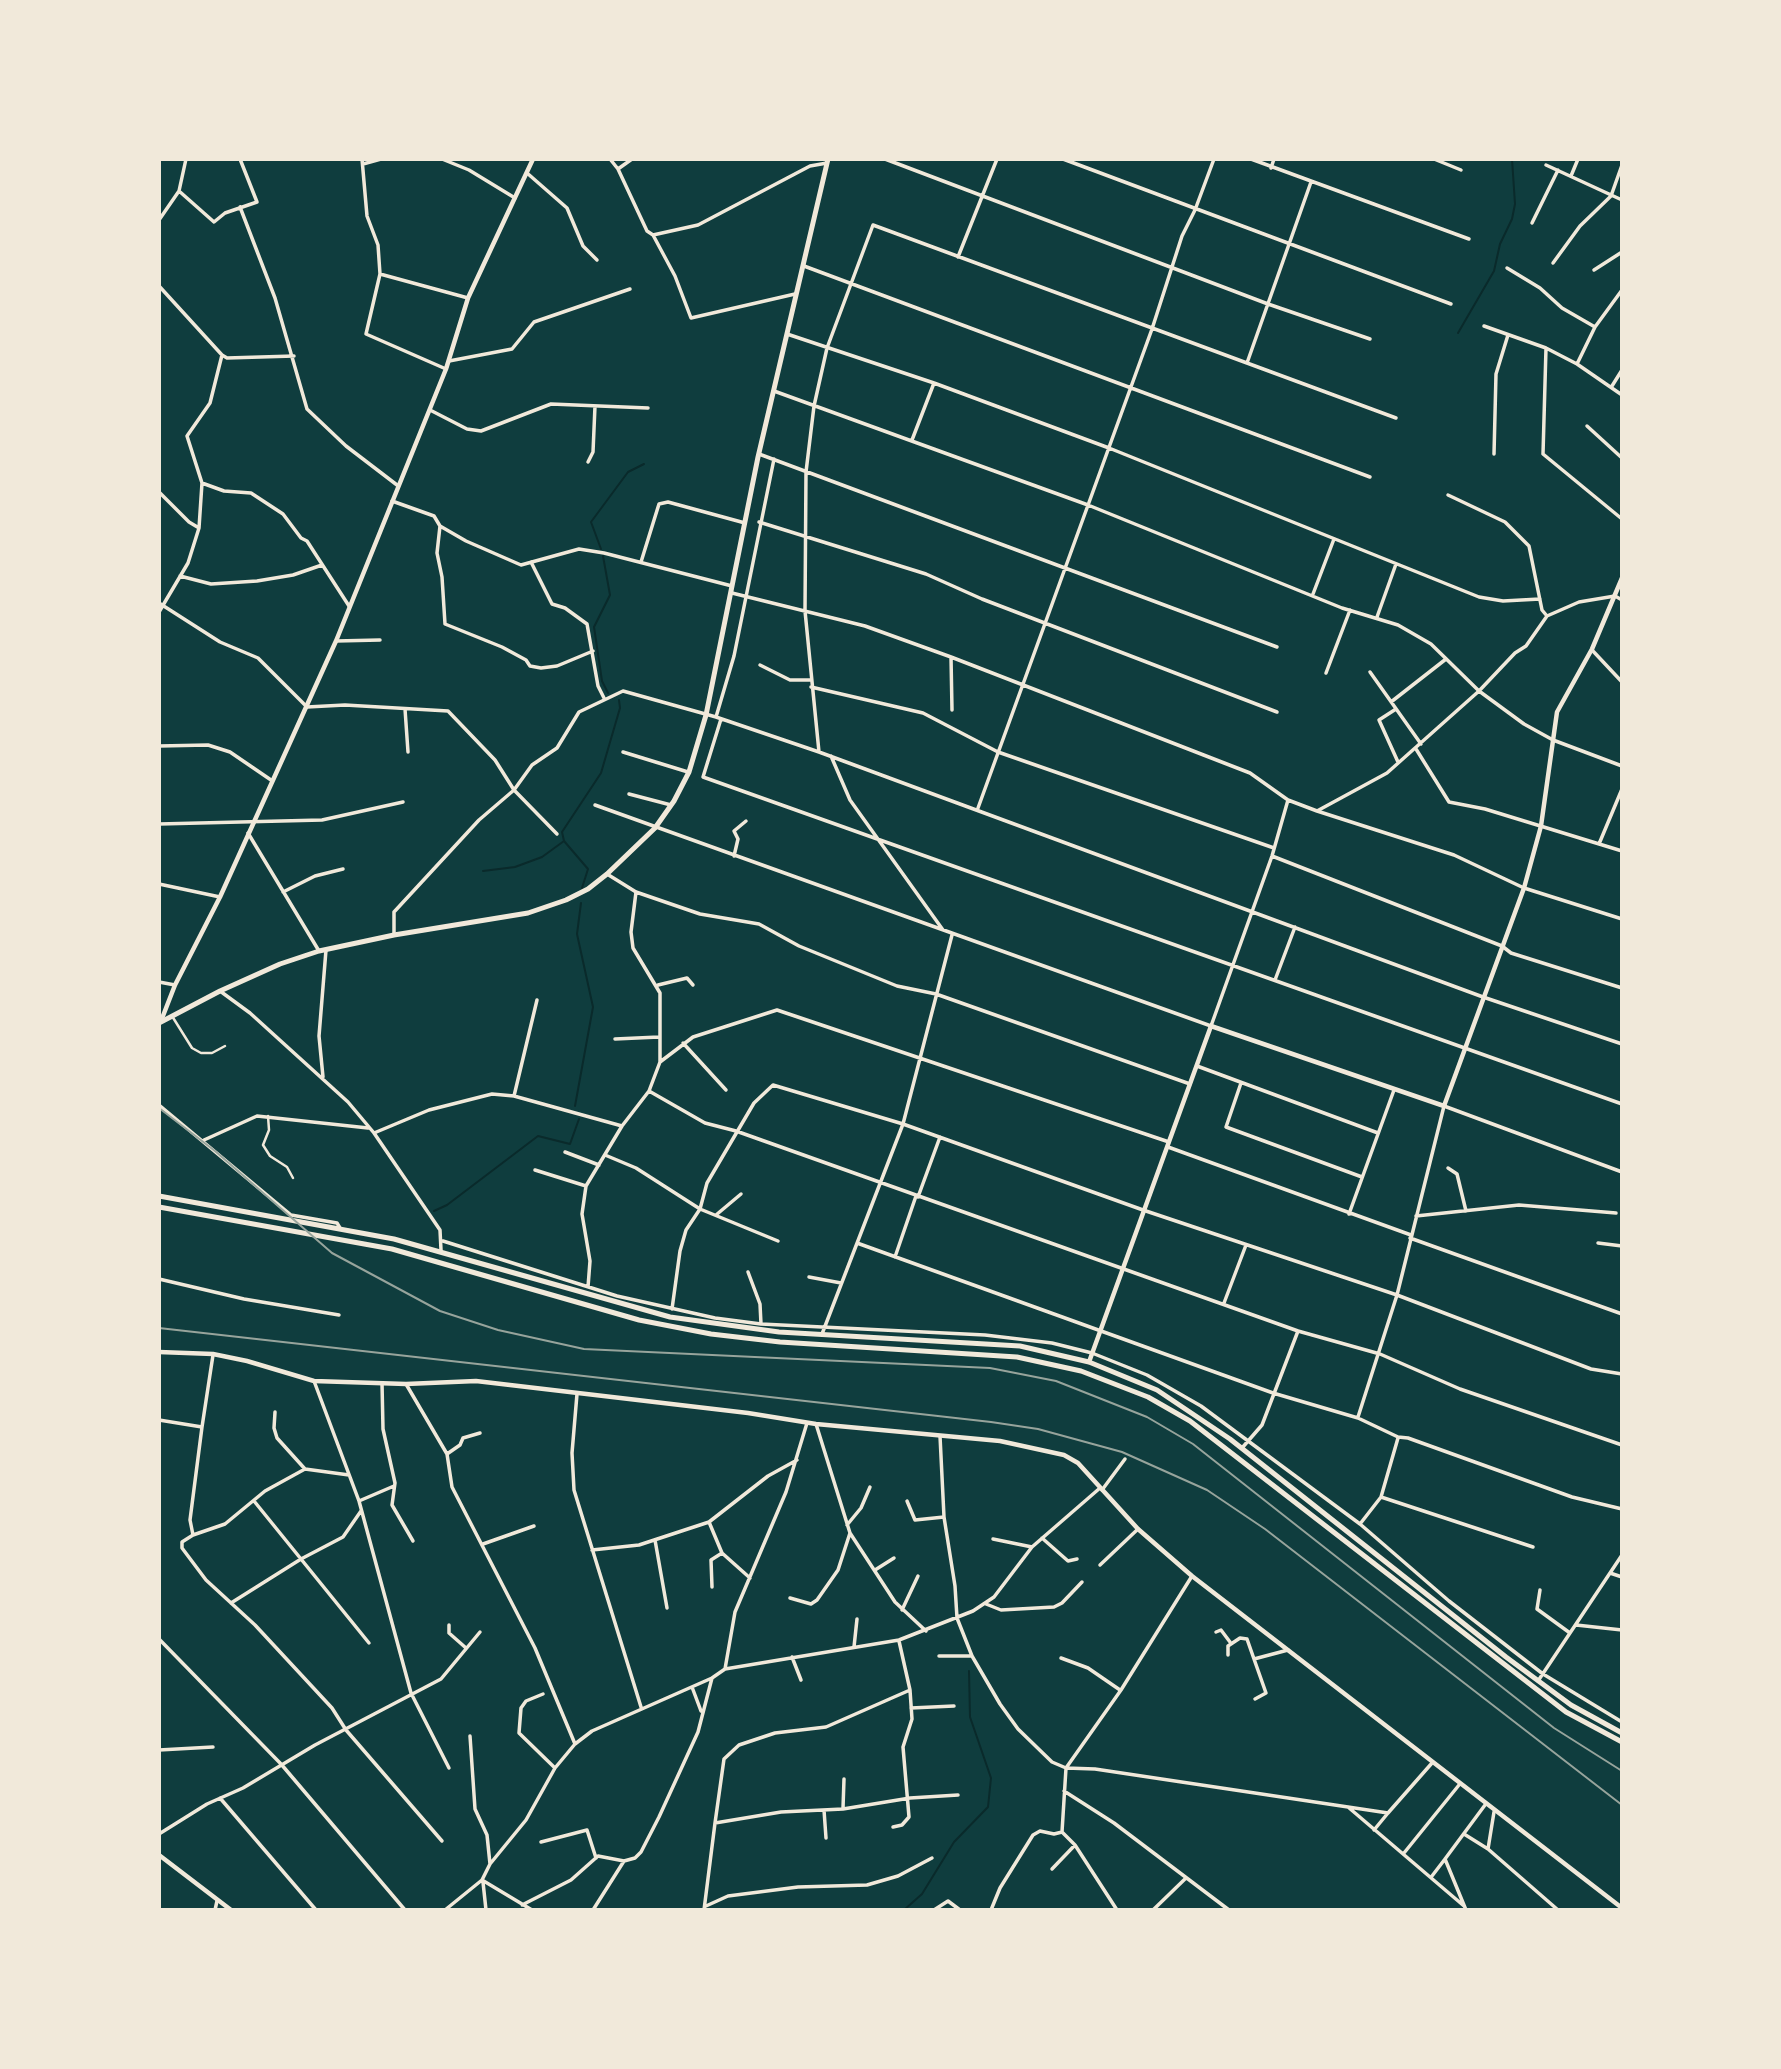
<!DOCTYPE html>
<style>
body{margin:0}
#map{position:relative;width:1781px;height:2069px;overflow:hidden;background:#0f3d3e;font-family:Bitter,serif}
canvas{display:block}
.frame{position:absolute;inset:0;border:161px solid #f1e9da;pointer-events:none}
</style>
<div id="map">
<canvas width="1781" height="2069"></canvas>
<div class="frame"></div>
</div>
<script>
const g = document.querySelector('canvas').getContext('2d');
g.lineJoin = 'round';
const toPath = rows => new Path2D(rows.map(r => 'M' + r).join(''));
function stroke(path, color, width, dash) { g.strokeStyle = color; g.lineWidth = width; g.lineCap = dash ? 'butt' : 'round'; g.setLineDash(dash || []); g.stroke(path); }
const stream = toPath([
 [1458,333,1494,271,1500,244,1512,219,1515,204,1512,159],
 [601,549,591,522,628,472,644,464],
 [603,556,610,595,594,627,602,681,608,693],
 [483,871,515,867,542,857,564,841],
 [582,888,588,869,564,841,562,832,601,773,620,708,619,700],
 [575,1106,593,1007,577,934,581,903],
 [434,1211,447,1205,538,1136,570,1144,579,1119],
 [904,1910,922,1894,954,1842,988,1807,991,1778,970,1717,969,1671]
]);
const pedestrian = toPath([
 [172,1016,192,1048,201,1053,212,1053,225,1046],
 [268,1116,269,1130,263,1145,270,1156,287,1167,293,1178]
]);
const minor = toPath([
 [362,159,367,216,378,245,380,274,366,334,446,369],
 [442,159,469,170,515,198],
 [610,159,618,169,647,231,653,235,698,225,810,166,827,163],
 [885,159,1268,304,1370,339],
 [1063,159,1451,304],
 [1251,159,1469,239],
 [1434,159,1461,170],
 [363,164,381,159],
 [1546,165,1622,200],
 [1271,168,1274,159],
 [618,169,632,159],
 [527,173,567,208,583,246,597,260],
 [1571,176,1578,159],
 [179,191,214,222,225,213,257,202,240,159],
 [240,207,275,298,307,409,346,446,397,485],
 [159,220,179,191,186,159],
 [1532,223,1558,170],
 [653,235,675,276,691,318,795,294],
 [958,257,997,159],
 [1553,263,1580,226,1611,196,1622,165],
 [804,266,1370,477],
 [1507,268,1540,288,1562,308,1595,327,1577,364],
 [1594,270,1622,252],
 [380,274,468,298],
 [159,286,222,355,227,358,294,356],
 [1484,326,1546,348,1577,364,1622,395],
 [1595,327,1622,290],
 [787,334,934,383,1109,448,1479,597,1503,601,1540,599],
 [1546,348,1543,454,1622,519],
 [449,361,512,349,534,322,630,289],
 [1247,363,1311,182],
 [1612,386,1622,370],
 [774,391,1088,505,1342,608,1398,625,1431,644,1479,691,1524,724,1553,740,1622,766],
 [430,410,467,429,481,431,551,404,648,408],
 [1587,426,1622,458],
 [912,440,934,383],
 [759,454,1277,647],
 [1494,454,1496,374,1508,335],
 [588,462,593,452,595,406],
 [202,483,224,491,251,493,283,514,301,538,307,541,349,606],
 [159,492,189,522,199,528],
 [1448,495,1505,522,1529,546,1542,610,1547,616],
 [392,501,434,516,440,526,466,541,521,565,579,549,604,553,732,586],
 [759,522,926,574,982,599,1277,712],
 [440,526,437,553,442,577,445,624,502,647,526,660,530,666,541,668,557,666,593,651],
 [531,562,552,604,565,608,587,624,598,686,604,698],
 [641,562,659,504,668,502,745,523],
 [180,576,211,584,257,581,293,575,322,565],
 [1313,594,1334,539],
 [159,603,220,642,258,658,307,707,345,705,448,711,495,760,514,790,557,834],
 [159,612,188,563,199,528,202,483,187,436,210,403,222,355],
 [1377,617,1396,564],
 [336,641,380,640],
 [1592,650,1622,682],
 [951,657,952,710],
 [760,665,790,680,811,680],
 [1370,672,1421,744],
 [1326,673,1350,610],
 [811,687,923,713,998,752,1274,848],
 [1391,702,1446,659],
 [405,709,408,752],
 [1396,709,1379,720,1398,762],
 [716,717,734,656,774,459],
 [721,719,703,777,1622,1104],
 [159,746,208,745,230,752,271,780],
 [1416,749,1449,802,1485,809,1622,851],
 [623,752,688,772],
 [819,752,805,611,806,472,814,406,827,348,873,225,1396,418],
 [831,756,850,800,943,930],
 [629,794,671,805],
 [1288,800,1317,811,1387,773,1479,691,1515,653,1526,646,1547,616,1579,602,1615,596,1622,600],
 [595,805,1211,1026,1272,856,1288,800,1250,773,951,657,865,626,732,593],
 [978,808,1152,329,1182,236,1195,210,1214,159],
 [1317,811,1454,855,1524,888,1622,919],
 [159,824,322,820,403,802],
 [248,833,319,951],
 [1599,844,1622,789],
 [734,856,738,839,734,831,746,821],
 [1272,856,1502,946,1511,953,1622,988],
 [607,874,636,892,700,914,759,924,799,946,897,986,936,994,1190,1084],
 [159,884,220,897],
 [283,892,315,876,343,869],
 [394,935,394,912,479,820,514,790,532,765,557,748,579,712,623,691,716,717,819,752,1483,997,1622,1044],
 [1275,980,1295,927],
 [159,982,175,985],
 [658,985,687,978,693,985],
 [220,991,250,1013,348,1102,374,1133,440,1230,441,1250],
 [615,1039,659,1037],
 [683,1043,726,1090],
 [660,1062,693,1037,777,1010,1169,1142],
 [1197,1066,1378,1133],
 [323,1077,319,1036,326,950],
 [1241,1083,1226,1127,1362,1177],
 [649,1091,705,1123,736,1131,1298,1331,1380,1354,1460,1389,1622,1445],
 [514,1096,537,1000],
 [159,1105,291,1215,337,1223,340,1228],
 [374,1133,429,1110,492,1094,514,1096,622,1126],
 [204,1140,257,1116,368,1128],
 [1168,1147,1411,1235],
 [565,1152,599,1165],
 [605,1155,636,1168,700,1209,778,1241],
 [1448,1168,1457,1174,1466,1211],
 [535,1170,586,1186],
 [918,1197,940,1137],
 [1349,1214,1394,1090],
 [716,1215,741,1194],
 [1416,1216,1519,1205,1616,1213],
 [1410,1238,1622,1314],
 [443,1241,617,1296,715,1318,761,1324,985,1335,1052,1343,1092,1353,1147,1375,1201,1406,1360,1524,1449,1601,1543,1674,1622,1722],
 [857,1243,1273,1393,1358,1418,1398,1437,1408,1438,1572,1497,1622,1509],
 [1598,1243,1622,1246],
 [895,1257,916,1196],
 [748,1272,760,1304,761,1324],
 [809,1277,841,1283],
 [159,1279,244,1299,339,1315],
 [588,1287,590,1261,582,1214,586,1186,622,1126,649,1091,660,1062,660,993,633,948,631,932,636,892],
 [1224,1303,1246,1245],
 [672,1309,680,1251,686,1230,700,1209,707,1183,754,1103,773,1085,903,1124,1143,1210,1397,1295,1591,1369,1622,1374],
 [822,1334,903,1124,952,935],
 [314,1381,359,1501,411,1693,449,1768],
 [382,1383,383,1429,395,1483,392,1505,413,1541],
 [406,1384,447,1454,452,1487,535,1648,575,1744],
 [577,1394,572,1453,574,1490,641,1707],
 [275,1412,274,1428,277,1438,305,1469],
 [1358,1417,1397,1295,1444,1106,1622,1172],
 [159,1420,202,1427,213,1355],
 [816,1424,850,1533,895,1602,926,1631],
 [940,1436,944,1517,955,1586,957,1618,972,1656,1000,1704,1018,1729,1052,1762,1066,1768,1062,1832,1075,1845,1117,1910],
 [1242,1448,1262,1425,1298,1331],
 [447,1454,460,1445,463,1438,480,1433],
 [349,1475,305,1469,265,1491,225,1524,193,1535,182,1542,182,1548,206,1580,255,1625,332,1708,346,1730,442,1841],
 [1102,1490,1125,1459],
 [1381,1497,1533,1547],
 [254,1501,369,1643],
 [359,1501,394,1486],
 [907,1501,915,1520,944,1517],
 [709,1522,722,1553,750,1578],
 [1360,1524,1381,1497,1398,1438],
 [847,1525,861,1508,870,1487],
 [193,1535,190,1520,202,1427],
 [1042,1538,1068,1561,1077,1559],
 [993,1539,1032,1547],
 [655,1540,667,1608],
 [483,1544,534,1526],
 [592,1550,639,1545,709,1522,768,1476,797,1460],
 [1100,1565,1138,1529],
 [875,1570,894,1558],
 [1610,1573,1622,1577],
 [1192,1576,1121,1690,1066,1768,1095,1769,1388,1813,1432,1763],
 [712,1587,711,1560,722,1553],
 [1540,1590,1537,1609,1570,1633],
 [790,1598,811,1604,817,1600,838,1570,850,1533],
 [231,1603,301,1559,343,1537,361,1511],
 [986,1604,1001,1610,1054,1607,1062,1603,1082,1582],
 [902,1610,918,1576],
 [449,1625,449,1633,466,1648],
 [1576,1625,1622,1630],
 [1216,1632,1221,1630,1230,1642],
 [159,1639,281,1764,405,1910],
 [854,1647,857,1619],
 [1228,1655,1228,1646,1240,1638,1247,1639,1254,1659,1288,1650],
 [939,1656,972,1656],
 [792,1657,801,1680],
 [1061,1658,1088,1668,1120,1690],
 [1254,1659,1266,1693,1255,1699],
 [725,1669,735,1612,786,1492,807,1423],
 [1538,1681,1622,1555],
 [692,1687,701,1711],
 [543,1694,526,1701,521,1708,519,1733,555,1768],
 [911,1708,954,1706],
 [470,1736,475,1809,487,1835,490,1864],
 [159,1750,213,1747],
 [1064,1791,1114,1823,1229,1910],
 [220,1798,316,1910],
 [1348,1807,1464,1906],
 [843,1808,844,1779],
 [824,1810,826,1838],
 [1494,1812,1488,1849,1558,1910],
 [715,1823,724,1759,739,1745,775,1733,826,1727,910,1690,899,1641],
 [893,1827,902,1825,909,1817,903,1747,912,1719,910,1690],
 [1374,1830,1388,1813],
 [159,1834,207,1804,243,1788,315,1745,441,1679,480,1632],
 [1464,1834,1488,1849],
 [541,1842,587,1830,596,1858],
 [1404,1853,1459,1785],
 [1052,1869,1075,1845],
 [1432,1876,1445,1859],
 [482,1880,532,1910],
 [483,1882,486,1910],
 [522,1905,571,1880,598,1856,624,1861],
 [706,1906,728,1896,798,1887,867,1885,898,1876,932,1858],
 [215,1910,217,1901],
 [445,1910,482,1880,490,1864,526,1820,555,1768,575,1744,592,1731,712,1678,725,1669,899,1640,973,1611,994,1597,1032,1547,1100,1488],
 [593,1910,624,1861,635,1858,641,1852,659,1817,698,1732,712,1678],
 [704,1910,715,1823,781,1812,843,1809,910,1798,958,1795],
 [934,1910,948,1901,960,1910],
 [991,1910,1000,1888,1033,1835,1040,1831,1054,1834,1062,1832],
 [1153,1910,1186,1878],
 [1466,1910,1445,1859,1485,1805]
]);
const tertiary = toPath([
 [161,1021,175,985,220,897,336,641,446,369,468,298,533,159],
 [159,1352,213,1354,247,1361,314,1381,406,1384,476,1381,748,1413,816,1424,1000,1441,1064,1455,1078,1463,1138,1529,1192,1576,1622,1908],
 [1089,1362,1211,1026,1444,1106,1524,888,1541,826,1557,712,1592,649,1622,578],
 [159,1855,231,1910]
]);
const secondary = toPath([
 [159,1023,220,991,280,964,319,951,394,935,528,913,566,900,588,889,607,874,655,828,674,801,689,772,706,715,758,457,828,159]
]);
const primary = toPath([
 [159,1196,394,1239,670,1317,779,1332,1020,1346,1089,1362,1157,1390,1230,1439,1506,1657,1571,1705,1622,1733],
 [159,1207,392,1249,639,1320,711,1334,780,1342,1017,1357,1081,1371,1148,1397,1190,1421,1566,1712,1622,1742]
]);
const rail = toPath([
 [159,1108,215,1151,332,1253,440,1311,498,1330,584,1349,990,1368,1056,1381,1147,1417,1193,1444,1554,1728,1622,1771],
 [159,1328,991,1422,1038,1429,1122,1452,1207,1490,1265,1529,1622,1805]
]);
stroke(stream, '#0a2a2b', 2);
stroke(pedestrian, '#f1e9da', 2.5);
stroke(minor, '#f1e9da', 3.5);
stroke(tertiary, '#f1e9da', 4.5);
stroke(secondary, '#f1e9da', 5);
stroke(primary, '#f1e9da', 5);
stroke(rail, '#97a49c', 2);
</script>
